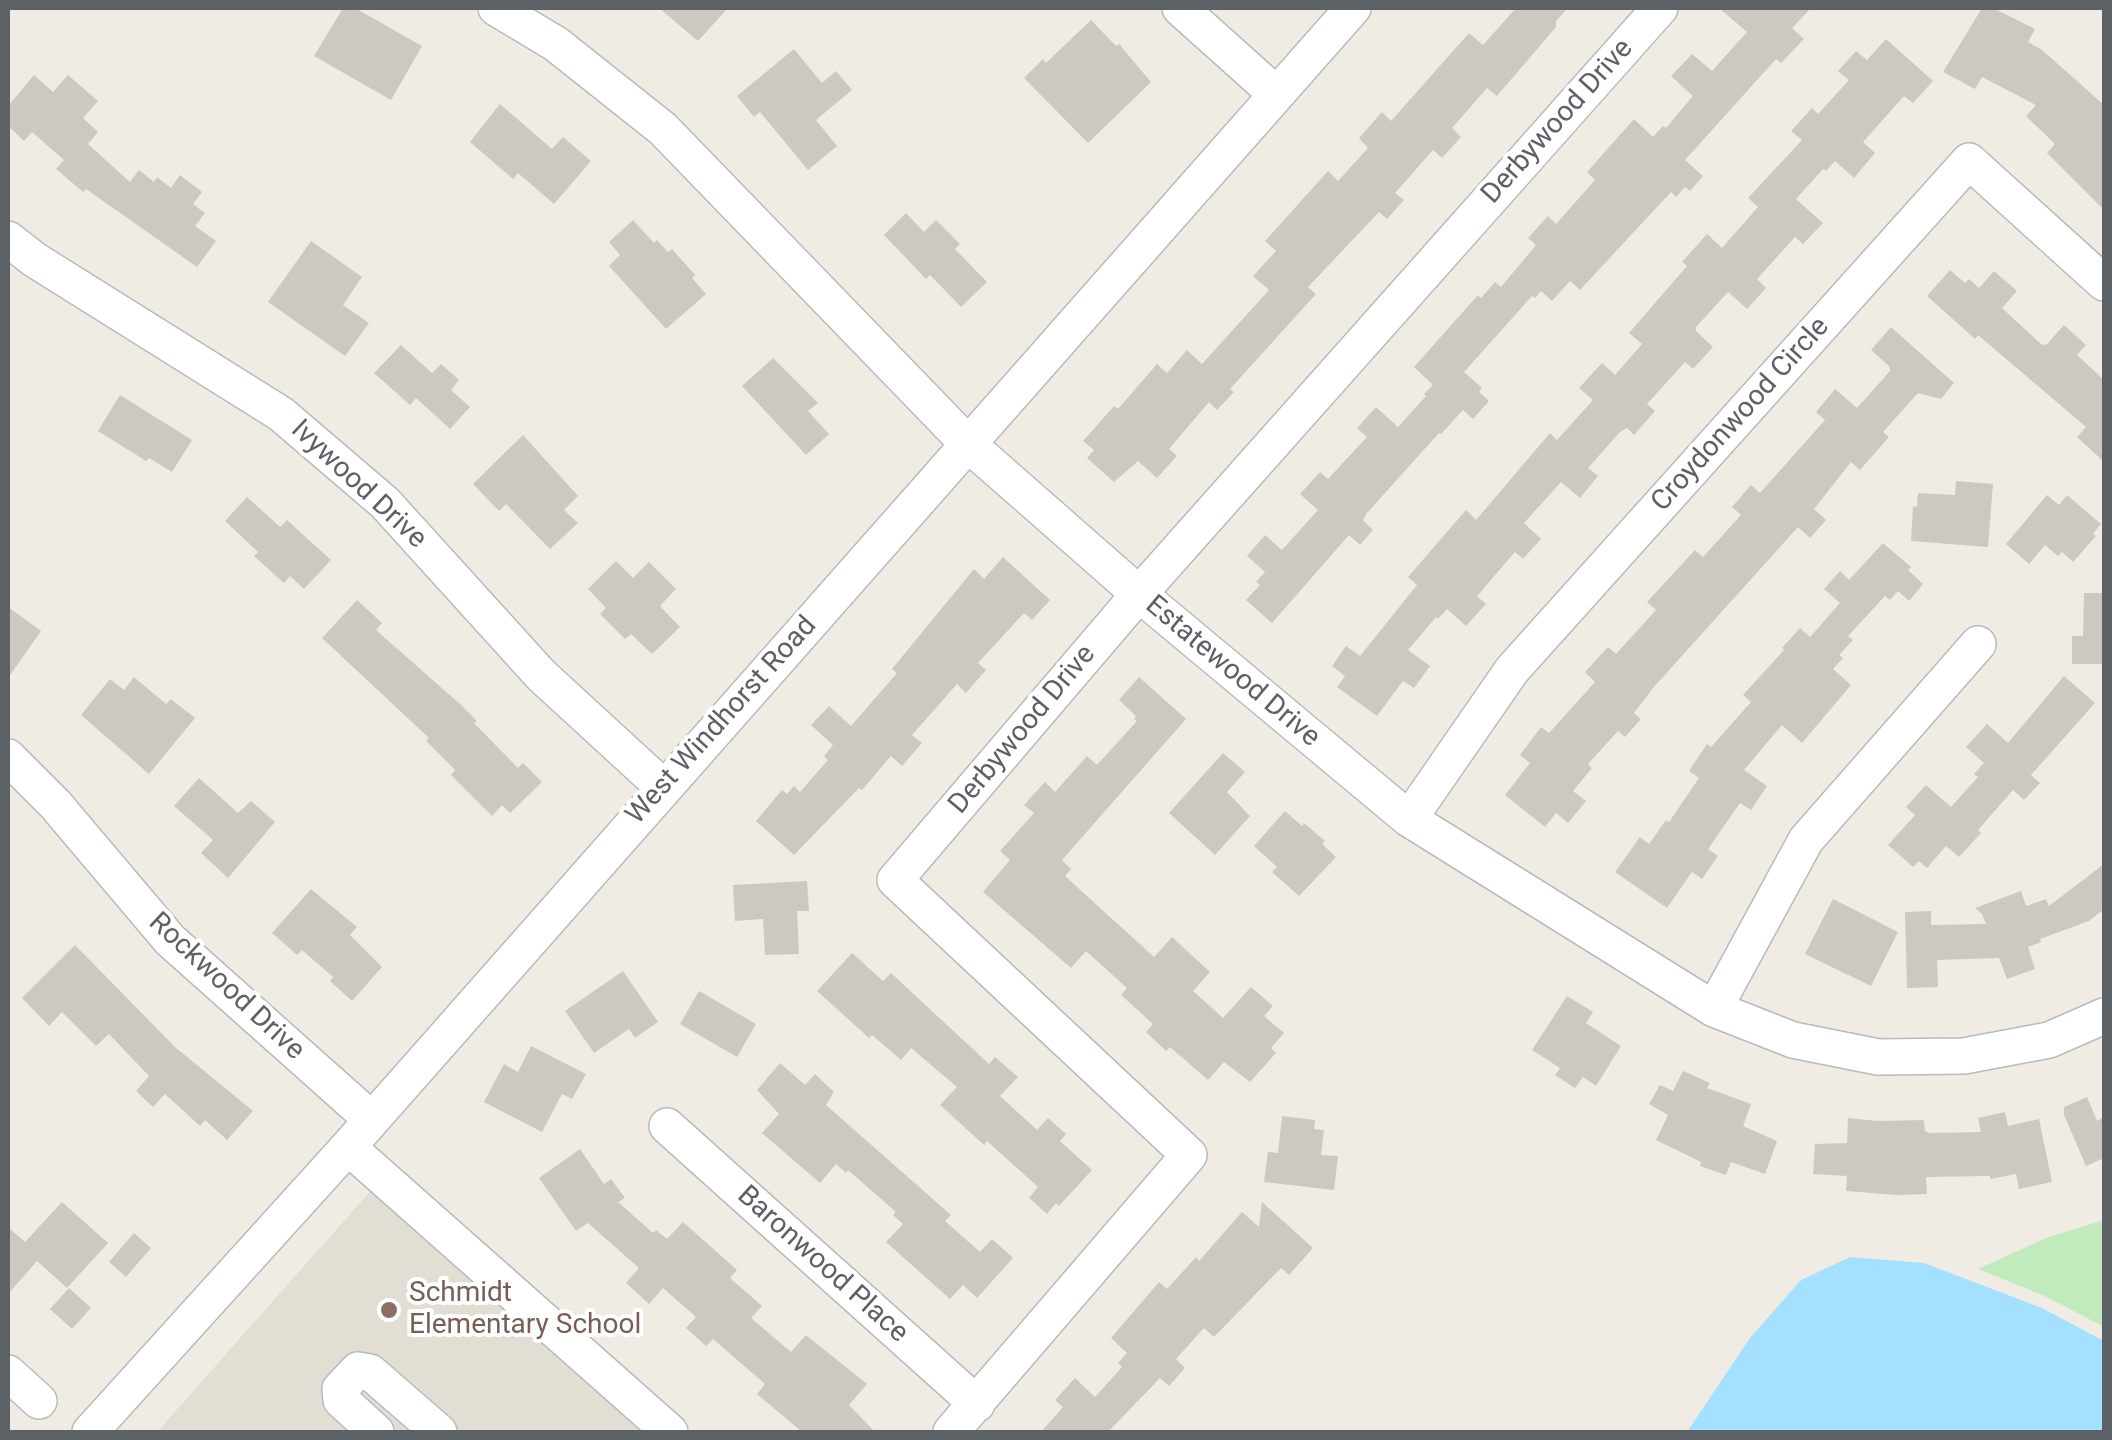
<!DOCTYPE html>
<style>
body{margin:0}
#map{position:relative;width:2112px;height:1440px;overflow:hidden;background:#f0ece4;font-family:Roboto,sans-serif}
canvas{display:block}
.frame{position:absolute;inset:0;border:10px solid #5c6166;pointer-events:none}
</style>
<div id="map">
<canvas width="2112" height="1440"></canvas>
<div class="frame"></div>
</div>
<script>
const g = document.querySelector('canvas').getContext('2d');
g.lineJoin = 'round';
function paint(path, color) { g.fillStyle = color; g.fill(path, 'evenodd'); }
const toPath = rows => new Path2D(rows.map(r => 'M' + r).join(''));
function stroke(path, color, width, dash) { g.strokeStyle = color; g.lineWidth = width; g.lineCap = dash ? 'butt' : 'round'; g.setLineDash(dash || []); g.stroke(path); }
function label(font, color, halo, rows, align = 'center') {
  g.font = font + ' Roboto,sans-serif'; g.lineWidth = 8; g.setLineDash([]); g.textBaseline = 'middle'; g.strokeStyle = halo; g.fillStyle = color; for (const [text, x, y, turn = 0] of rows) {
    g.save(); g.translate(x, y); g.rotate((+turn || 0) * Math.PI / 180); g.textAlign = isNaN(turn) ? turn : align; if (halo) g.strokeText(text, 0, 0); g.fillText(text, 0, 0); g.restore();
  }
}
const education = toPath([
 [374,1187,652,1432,157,1432]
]);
const green = toPath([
 [2104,1220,2104,1327,2047,1297,1978,1269,2046,1238]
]);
const water = toPath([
 [1850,1257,1924,1263,2042,1308,2104,1341,2104,1432,1687,1432,1750,1338,1801,1280]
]);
const building = toPath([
 [343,8,355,8,422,46,391,100,314,56],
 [659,8,728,8,698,41],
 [1516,8,1568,8,1556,21,1556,27,1497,96,1487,88,1452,128,1461,137,1442,158,1433,150,1395,193,1404,200,1387,219,1379,212,1308,287,1316,294,1230,389,1234,392,1217,410,1209,402,1169,449,1177,456,1157,478,1138,461,1114,482,1087,458,1094,450,1083,441,1114,406,1118,409,1157,364,1167,373,1187,350,1202,364,1269,290,1253,276,1276,251,1265,241,1328,171,1338,181,1368,148,1359,138,1382,112,1391,121,1469,33,1483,45],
 [1719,8,1811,8,1792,28,1804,39,1781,63,1776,59,1685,160,1703,176,1690,191,1685,187,1676,197,1671,192,1580,290,1570,281,1552,301,1541,291,1535,298,1532,296,1464,372,1482,388,1479,392,1489,401,1473,419,1463,410,1441,434,1439,433,1367,513,1363,520,1373,530,1360,545,1349,535,1272,623,1246,600,1260,585,1256,582,1265,572,1247,556,1265,535,1282,550,1318,510,1300,494,1320,472,1328,479,1367,437,1357,428,1376,407,1398,427,1426,396,1424,394,1433,385,1414,367,1478,295,1481,298,1495,282,1501,287,1536,245,1528,238,1548,216,1556,224,1595,180,1587,172,1634,119,1653,137,1663,126,1666,128,1693,96,1671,76,1692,54,1712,71,1747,32],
 [1982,8,1993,8,2035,29,2028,42,2042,50,2104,105,2104,210,2047,153,2055,144,2026,116,2036,105,1982,77,1975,89,1943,72],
 [1091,20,1116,46,1119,44,1151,82,1088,143,1024,78,1043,59,1046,63],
 [1886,39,1933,81,1913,103,1904,96,1863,142,1875,153,1854,178,1835,161,1826,171,1823,169,1796,199,1823,223,1803,244,1795,237,1757,279,1766,288,1747,309,1728,292,1696,327,1696,331,1713,347,1693,369,1685,362,1647,404,1655,411,1634,435,1627,428,1620,432,1588,468,1598,476,1580,498,1561,482,1524,523,1541,539,1523,559,1515,552,1477,596,1486,604,1466,626,1447,609,1438,619,1436,617,1408,650,1430,666,1414,688,1403,681,1377,716,1337,687,1345,676,1332,666,1346,646,1360,656,1417,585,1408,577,1466,510,1476,520,1550,433,1557,440,1593,400,1579,388,1602,363,1615,375,1642,344,1629,333,1687,266,1682,262,1707,234,1722,248,1758,207,1748,198,1802,140,1791,131,1812,108,1818,114,1849,80,1838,71,1856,51,1867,60],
 [794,49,822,83,836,71,852,90,816,120,837,146,808,170,760,112,754,117,737,96],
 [34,75,53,92,68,75,98,101,83,118,98,132,88,144,130,182,139,170,154,182,157,177,171,188,180,175,202,192,193,204,205,213,195,226,216,241,197,267,86,189,83,192,56,169,64,160,32,132,24,141,8,126,8,106],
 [500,104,552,149,563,137,591,161,554,204,518,173,513,179,470,142],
 [906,213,924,232,936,220,960,244,955,249,987,282,961,307,930,275,926,279,884,235],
 [633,220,654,243,657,240,668,252,672,249,695,275,692,278,706,294,666,329,609,266,620,255,609,242],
 [311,241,362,277,343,305,369,323,345,356,268,302],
 [1950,270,1965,283,1969,279,1979,288,1994,271,2017,291,2002,308,2042,345,2047,344,2064,325,2086,345,2077,355,2104,380,2104,462,2077,437,2086,427,1978,335,1975,339,1927,296],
 [1891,327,1954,383,1941,399,1918,393,1883,432,1889,437,1860,470,1851,462,1814,509,1826,520,1810,538,1798,527,1653,688,1634,713,1641,719,1625,737,1618,731,1588,764,1592,768,1573,791,1586,801,1568,823,1556,813,1545,827,1505,795,1530,763,1520,755,1541,727,1549,733,1595,682,1585,672,1608,647,1616,654,1656,610,1647,602,1695,550,1703,557,1741,515,1732,507,1751,485,1760,493,1825,420,1816,412,1835,389,1857,408,1890,371,1889,366,1871,350],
 [401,345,432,373,441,364,459,380,451,390,470,407,450,429,416,398,410,405,374,373],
 [773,358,818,403,808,411,829,434,806,455,742,386],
 [120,395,192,440,172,472,149,458,146,461,98,431],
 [523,435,578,496,564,510,578,523,550,549,506,504,499,511,473,484],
 [1956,481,1993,484,1988,547,1911,541,1913,506,1917,507,1918,493,1955,495],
 [2047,495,2059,505,2067,495,2101,524,2093,534,2096,536,2073,562,2062,552,2058,556,2045,545,2029,564,2006,544],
 [247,497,280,527,287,520,331,560,304,589,290,576,284,583,254,556,258,552,225,521],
 [1883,543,1911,567,1908,570,1923,584,1909,601,1898,591,1890,600,1885,596,1848,636,1853,640,1839,655,1843,658,1833,669,1851,685,1802,743,1782,725,1744,770,1767,786,1751,810,1740,803,1708,849,1718,856,1702,879,1692,872,1667,908,1615,872,1640,837,1649,844,1666,820,1669,822,1699,778,1689,771,1707,744,1711,747,1751,702,1743,695,1784,650,1782,648,1800,628,1810,637,1840,603,1824,589,1840,571,1849,580],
 [1003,557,1050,600,1032,620,1024,613,978,663,986,670,966,693,957,684,912,735,922,743,902,766,891,756,862,790,859,788,794,855,756,821,782,790,787,794,794,786,800,792,828,760,824,756,833,745,811,725,829,706,851,726,897,673,892,669,974,569,984,579],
 [616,561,633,578,649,562,676,589,660,606,680,627,652,654,631,634,625,639,600,614,606,608,588,589],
 [2084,593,2104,593,2104,664,2072,664,2072,636,2083,636],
 [357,600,382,623,376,630,461,705,477,721,474,723,518,768,523,763,542,782,510,813,502,805,492,816,451,775,455,770,426,741,429,738,322,638],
 [8,607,41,631,8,678],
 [2064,676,2095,703,2031,775,2040,783,2024,800,2013,790,1978,830,1981,833,1959,857,1946,846,1927,868,1919,861,1913,867,1888,845,1915,815,1906,807,1926,785,1951,807,1978,777,1974,774,1984,763,1966,747,1987,724,2008,743],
 [134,677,166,704,171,699,195,718,149,774,81,715,110,679,124,690],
 [1139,677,1186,719,1062,860,1071,869,1065,876,1154,957,1172,937,1210,972,1193,991,1223,1018,1251,987,1273,1006,1264,1016,1284,1033,1271,1048,1276,1053,1250,1082,1224,1062,1208,1080,1170,1047,1166,1051,1146,1032,1153,1024,1121,995,1127,988,1086,951,1071,968,983,892,1010,860,1000,851,1034,813,1024,805,1045,782,1055,792,1087,756,1097,765,1137,721,1134,719,1136,716,1119,700],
 [1223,753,1245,772,1227,792,1250,816,1215,855,1169,813],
 [199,778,238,813,251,801,275,822,228,878,201,853,213,840,174,806],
 [1285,811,1302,826,1304,823,1325,841,1322,844,1336,857,1299,896,1272,872,1277,867,1254,846],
 [2104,864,2104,909,2089,921,2040,939,2041,942,2028,947,2035,969,2007,979,1999,958,1937,960,1938,987,1907,988,1905,912,1931,911,1931,925,1986,924,1982,914,1975,908,2021,891,2026,906,2046,899,2049,906],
 [807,881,809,911,797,911,799,954,765,955,763,919,735,921,733,885],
 [311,889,357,927,350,935,382,967,352,1001,330,981,333,977,302,950,297,955,272,933],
 [1833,899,1898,932,1871,986,1805,954],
 [75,945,175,1047,253,1111,227,1140,205,1120,200,1126,165,1094,153,1107,136,1091,149,1076,109,1034,96,1046,62,1012,49,1026,22,998],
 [852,953,883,981,891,973,989,1064,995,1057,1018,1077,1000,1096,1037,1130,1048,1118,1066,1134,1060,1141,1092,1170,1059,1206,1056,1203,1047,1214,1029,1198,1038,1187,987,1141,984,1145,940,1105,957,1087,911,1048,901,1060,872,1035,869,1038,817,991],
 [623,971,658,1022,635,1038,629,1029,594,1053,565,1011],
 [699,991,756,1024,737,1057,680,1024],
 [1567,996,1593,1012,1586,1023,1621,1046,1596,1086,1583,1077,1575,1088,1555,1075,1560,1068,1532,1050],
 [531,1046,586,1074,572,1099,562,1094,542,1132,484,1102,504,1064,518,1072],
 [780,1063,805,1085,815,1074,834,1092,826,1105,951,1215,945,1221,980,1252,992,1239,1013,1258,977,1298,963,1285,950,1299,886,1242,903,1224,893,1215,896,1212,848,1170,846,1173,836,1164,820,1183,762,1133,779,1114,757,1090],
 [1683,1071,1710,1083,1707,1088,1751,1104,1743,1126,1777,1141,1765,1174,1731,1162,1726,1175,1700,1166,1701,1162,1656,1140,1668,1115,1649,1104,1660,1085,1673,1091],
 [2087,1097,2097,1121,2104,1117,2104,1158,2086,1166,2064,1115,2064,1107],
 [2005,1112,2008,1126,2039,1119,2052,1182,2019,1189,2016,1174,1990,1179,1990,1176,1926,1177,1927,1194,1896,1195,1846,1191,1847,1176,1813,1174,1815,1144,1847,1143,1848,1118,1877,1121,1924,1120,1925,1131,1930,1133,1981,1132,1978,1118],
 [1282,1116,1315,1120,1314,1129,1324,1130,1321,1155,1338,1156,1334,1190,1264,1182,1268,1152,1278,1153],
 [580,1149,604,1184,611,1179,625,1198,618,1202,653,1233,656,1230,667,1239,683,1222,737,1270,730,1278,762,1306,751,1318,791,1352,806,1335,867,1384,849,1405,875,1432,802,1432,757,1394,765,1384,713,1339,706,1346,686,1328,696,1317,663,1288,649,1304,626,1283,639,1268,588,1223,576,1231,539,1178],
 [62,1202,108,1243,67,1288,37,1261,8,1294,8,1227,25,1242],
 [1262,1202,1313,1248,1289,1275,1281,1268,1214,1337,1204,1328,1176,1359,1185,1368,1169,1386,1160,1378,1108,1432,1041,1432,1063,1407,1055,1400,1075,1378,1095,1397,1122,1367,1118,1363,1127,1353,1111,1338,1159,1282,1167,1289,1196,1257,1199,1261,1242,1212,1259,1227],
 [134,1233,151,1248,126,1277,109,1262],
 [69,1288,91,1308,72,1329,50,1309]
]);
const minor = toPath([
 [496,8,556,44,663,129,968,444,1139,594,1409,819,1714,1009,1793,1040,1878,1057,1964,1056,2049,1040,2104,1016],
 [1180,8,1276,94],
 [8,239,35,260,281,414,385,503,541,675,663,787],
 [8,757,55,804,170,940,371,1119],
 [1409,819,1512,670,1969,161,2104,283],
 [1714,1009,1806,840,1978,644],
 [667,1126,977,1404],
 [348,1147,670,1432],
 [8,1373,39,1401],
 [90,1432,348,1147,1353,8],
 [376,1432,341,1400,340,1389,358,1370,370,1372,439,1432],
 [951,1432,1189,1155,895,880,1139,594,1660,8]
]);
const markers = [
 [389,1310,10,"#8d6e63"]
];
const streetNames = [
 ["Derbywood Drive",1558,122,-48],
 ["Croydonwood Circle",1741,415,-48],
 ["Ivywood Drive",358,485,43],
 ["Estatewood Drive",1232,672,40],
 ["West Windhorst Road",722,721,-48],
 ["Derbywood Drive",1023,730,-50],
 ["Rockwood Drive",226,987,43],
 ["Baronwood Place",822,1265,42]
];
const educationNames = [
 ["Schmidt",409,1294],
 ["Elementary School",409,1326]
];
paint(education, '#e2ded4');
paint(green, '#c1eabd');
paint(water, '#a4e0ff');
paint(building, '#cdc9c2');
stroke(minor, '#b6bbbf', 38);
stroke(minor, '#fff', 35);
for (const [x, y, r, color] of markers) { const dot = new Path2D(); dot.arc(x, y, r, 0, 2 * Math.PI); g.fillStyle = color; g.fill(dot); stroke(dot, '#fff', 4); }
label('28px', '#5c6166', '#fff', streetNames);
label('28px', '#785e54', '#fff', educationNames, 'left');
</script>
